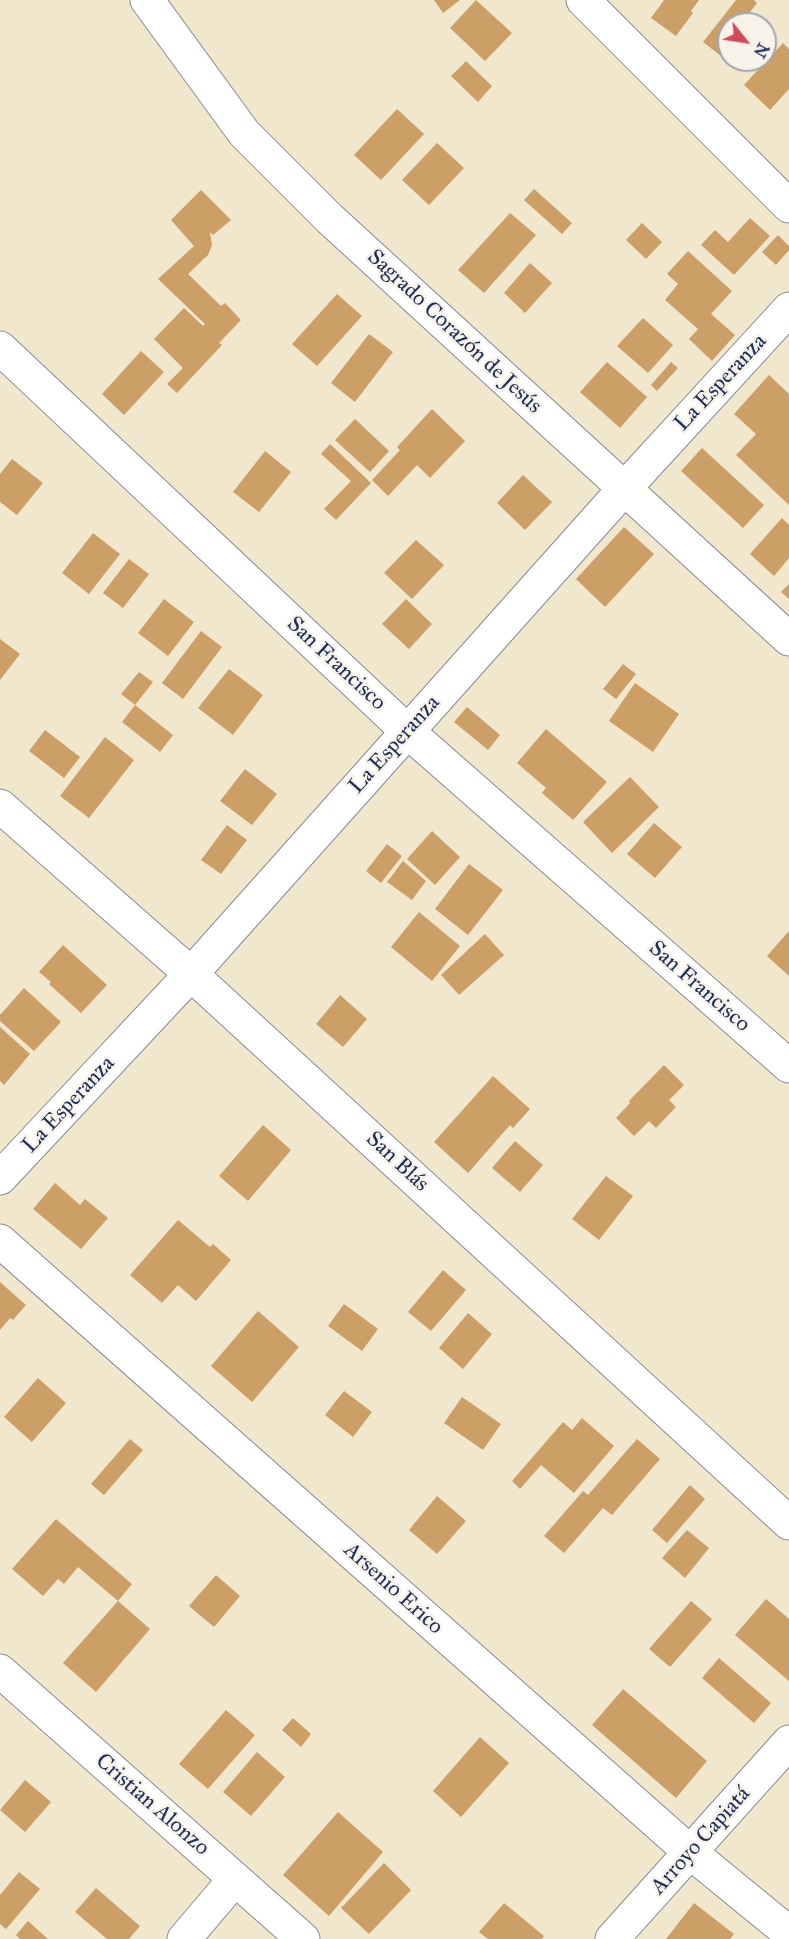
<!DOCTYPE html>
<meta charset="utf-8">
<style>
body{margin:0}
#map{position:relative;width:789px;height:1939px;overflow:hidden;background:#f1e7cd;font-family:"IM FELL Great Primer",serif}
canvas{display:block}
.north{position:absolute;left:717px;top:12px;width:60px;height:60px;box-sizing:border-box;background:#f7f3e8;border:2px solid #9fa5b1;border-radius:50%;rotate:120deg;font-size:16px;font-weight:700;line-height:24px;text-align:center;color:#1b2f5e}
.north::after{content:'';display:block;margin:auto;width:21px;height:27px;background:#d1495b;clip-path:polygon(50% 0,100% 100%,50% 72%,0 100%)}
</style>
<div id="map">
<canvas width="789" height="1939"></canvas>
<div class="north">N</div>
</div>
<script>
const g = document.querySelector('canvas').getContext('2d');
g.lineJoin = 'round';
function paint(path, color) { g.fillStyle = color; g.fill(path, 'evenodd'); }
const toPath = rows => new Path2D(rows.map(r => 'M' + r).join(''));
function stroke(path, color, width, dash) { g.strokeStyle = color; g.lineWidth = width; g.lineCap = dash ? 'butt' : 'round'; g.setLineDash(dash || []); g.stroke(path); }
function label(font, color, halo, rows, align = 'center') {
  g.font = font + ' "IM FELL Great Primer",serif'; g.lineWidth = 5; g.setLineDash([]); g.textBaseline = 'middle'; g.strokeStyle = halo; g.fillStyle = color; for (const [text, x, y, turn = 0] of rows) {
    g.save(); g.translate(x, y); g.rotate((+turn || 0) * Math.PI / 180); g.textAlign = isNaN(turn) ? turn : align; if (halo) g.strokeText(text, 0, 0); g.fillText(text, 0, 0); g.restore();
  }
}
const building = toPath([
 [434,0,460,0,443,13],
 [476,0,512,33,485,61,450,28],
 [664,0,699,0,691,11,693,13,676,36,651,18],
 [736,0,754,0,757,3,746,17,756,24,729,24,729,60,747,60,739,70,703,42],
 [783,43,789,49,789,89,770,110,744,85],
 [466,61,492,86,478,102,451,76],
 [397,109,424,134,381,180,354,155],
 [437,143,464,168,429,205,402,180],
 [534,189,572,223,562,234,524,200],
 [201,190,231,220,213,235,210,232,212,245,208,255,188,274,221,306,225,303,241,320,219,343,222,345,177,393,167,384,183,368,154,339,184,308,203,326,205,324,158,279,194,246,171,220],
 [510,213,536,235,484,293,458,270],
 [750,218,770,236,734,275,701,245,715,230,728,242],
 [642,223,662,242,646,259,626,240],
 [778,235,789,246,789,250,776,265,762,252],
 [688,251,732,291,711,314,735,335,712,361,689,339,698,329,665,300,678,284,667,274],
 [530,263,552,283,525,313,504,293],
 [337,294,362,316,317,366,292,344],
 [643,318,673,345,648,373,617,346],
 [369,334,393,352,355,402,331,383],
 [141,351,164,372,124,415,102,394],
 [607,362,647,397,620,428,580,392],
 [671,362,678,368,657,391,651,385],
 [769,375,789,394,789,505,736,455,756,434,734,414],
 [432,409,465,441,430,478,417,465,388,496,372,480,400,450,397,447],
 [355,419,389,451,370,472,335,440],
 [330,444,371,483,336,520,324,509,351,481,321,454],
 [702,448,764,505,743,528,681,471],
 [265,451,291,472,259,512,233,492],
 [12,459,43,483,17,515,0,502,0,474],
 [523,475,552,502,525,530,497,503],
 [782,518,789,525,789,558,774,576,750,554],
 [624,527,654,554,605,607,576,579],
 [93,533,120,554,89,594,62,573],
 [416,540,444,565,412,599,384,573],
 [129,559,149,574,123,608,103,593],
 [789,584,789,599,781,592],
 [164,599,194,622,168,656,138,633],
 [406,599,432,624,409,649,382,624],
 [201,631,222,647,183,699,162,683],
 [0,639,20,654,0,680],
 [623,664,636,674,616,699,603,689],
 [229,669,263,695,233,735,198,708],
 [139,672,153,682,135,705,121,694],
 [635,683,679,714,653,752,609,721],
 [135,705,173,735,160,752,122,722],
 [467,707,500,735,488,750,454,722],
 [546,729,607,782,573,820,542,793,546,788,517,763],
 [45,730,80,757,64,778,29,751],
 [105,737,134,760,89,818,60,796],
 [245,769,277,794,252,825,220,801],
 [630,777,659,807,612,853,583,822],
 [654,823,682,847,655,878,627,854],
 [227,825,247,840,221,874,201,860],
 [432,831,460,857,435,885,407,859],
 [387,844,402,856,381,883,366,871],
 [403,861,426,881,412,900,387,882],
 [469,864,503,890,468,935,435,909],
 [419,912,460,946,432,981,391,947],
 [789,931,789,976,767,956],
 [485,934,504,955,459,995,441,975],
 [63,945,107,985,81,1013,49,984,51,982,39,972],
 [24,988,61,1022,34,1051,0,1021,0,1015],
 [340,995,367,1019,343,1047,316,1024],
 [0,1027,30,1054,4,1085,0,1081],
 [664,1065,684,1085,669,1100,676,1107,656,1128,649,1121,634,1136,616,1118,630,1103,629,1101],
 [493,1076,530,1109,513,1128,510,1125,468,1173,434,1142],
 [263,1125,291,1150,248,1201,219,1176],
 [515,1141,543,1165,520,1192,492,1168],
 [606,1176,633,1196,599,1240,572,1219],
 [55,1183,80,1205,85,1199,108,1218,81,1249,33,1209],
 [178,1220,210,1247,213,1244,231,1260,196,1301,178,1285,162,1303,130,1275],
 [443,1270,466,1290,431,1331,408,1312],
 [0,1282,26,1305,13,1320,10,1318,0,1330],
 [344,1304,378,1329,362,1351,328,1326],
 [258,1311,299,1347,252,1402,211,1366],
 [468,1313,492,1334,463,1369,439,1348],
 [38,1378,66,1403,32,1442,4,1417],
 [344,1391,372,1412,353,1437,325,1415],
 [462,1397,501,1424,483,1450,444,1423],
 [582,1418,614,1446,574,1493,541,1465,520,1489,512,1481,563,1422,572,1430],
 [130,1439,143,1450,104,1495,91,1484],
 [637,1439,660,1459,612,1515,603,1508,564,1553,544,1536,583,1491,588,1495],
 [690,1485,705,1499,667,1543,652,1530],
 [437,1496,466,1521,437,1554,409,1530],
 [56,1519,132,1584,118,1601,150,1629,96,1692,63,1663,118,1601,78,1567,64,1584,58,1579,43,1596,12,1569],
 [687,1530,709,1548,685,1578,662,1558],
 [216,1575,240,1596,214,1627,189,1606],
 [766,1599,789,1619,789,1681,735,1635],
 [691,1601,712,1619,670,1667,649,1649],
 [719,1658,771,1703,754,1723,702,1678],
 [623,1689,707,1761,676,1798,592,1725],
 [226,1710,255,1735,208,1789,179,1764],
 [293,1718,311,1734,301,1747,282,1730],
 [480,1737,509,1763,461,1817,433,1791],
 [257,1752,285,1777,251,1816,223,1792],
 [25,1780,51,1802,25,1832,0,1810],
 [338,1812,383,1852,329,1916,283,1875],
 [384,1863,411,1890,369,1934,341,1908],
 [19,1872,40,1889,6,1929,0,1924,0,1895],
 [96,1888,140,1926,129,1939,107,1939,75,1912],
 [504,1903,544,1936,542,1939,488,1939,479,1932],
 [694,1903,734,1934,730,1939,666,1939],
 [28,1921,48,1939,20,1939,16,1935]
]);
const minor = toPath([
 [147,0,244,133,330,219,789,639],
 [583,0,789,206],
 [0,348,407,731,789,1066],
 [0,806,191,974,789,1523],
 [0,1241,690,1852,789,1933],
 [0,1671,303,1939],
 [184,1939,235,1879]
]);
const tertiary = toPath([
 [0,1178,191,974,624,489,789,309],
 [612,1939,789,1742]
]);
const streetNames = [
 ["Sagrado Corazón de Jesús",454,332,43],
 ["La Esperanza",721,383,-47],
 ["San Francisco",336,664,43],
 ["La Esperanza",395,745,-48],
 ["San Francisco",699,987,41],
 ["La Esperanza",69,1105,-47],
 ["San Blás",397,1162,43],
 ["Arsenio Erico",393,1589,42],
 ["Cristian Alonzo",152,1805,41],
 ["Arroyo Capiatá",701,1841,-48]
];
paint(building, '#cb9f66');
stroke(minor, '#868b96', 35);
stroke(tertiary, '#868b96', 35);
stroke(minor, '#fff', 33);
stroke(tertiary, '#fff', 33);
label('22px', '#1b2f5e', '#f7f3e8', streetNames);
</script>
